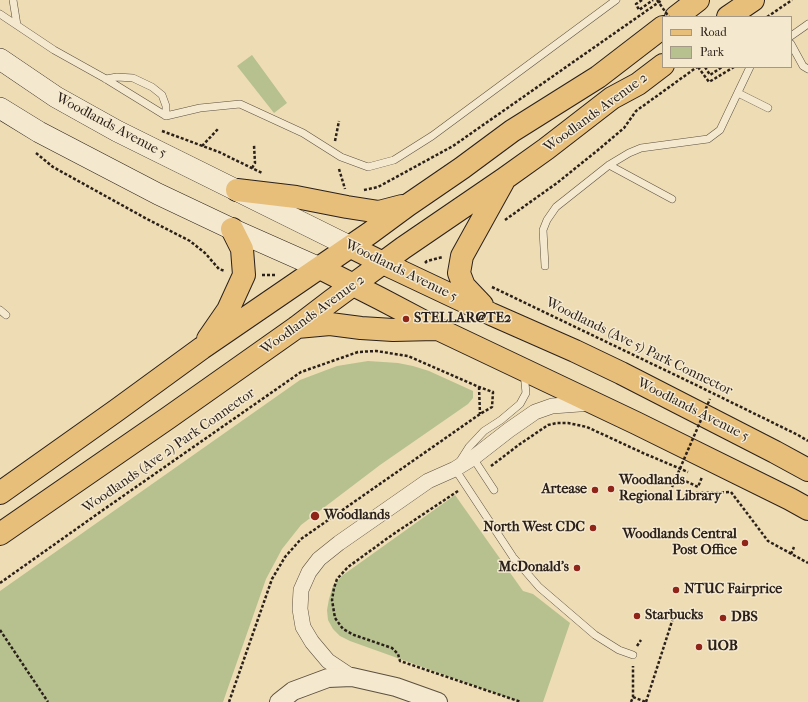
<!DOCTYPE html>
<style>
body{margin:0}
#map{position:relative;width:808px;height:702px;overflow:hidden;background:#eedcb4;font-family:"IM FELL French Canon",serif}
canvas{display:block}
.legend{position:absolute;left:662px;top:16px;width:130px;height:52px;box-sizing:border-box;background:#f4e8ce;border:1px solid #a49886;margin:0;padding:5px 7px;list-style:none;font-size:12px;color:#2b211a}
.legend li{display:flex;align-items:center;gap:8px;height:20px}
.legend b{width:20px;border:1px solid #a49886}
</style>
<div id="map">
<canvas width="808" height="702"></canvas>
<ul class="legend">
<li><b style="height:5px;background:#e7be7a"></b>Road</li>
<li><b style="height:11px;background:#b6c18f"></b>Park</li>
</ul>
</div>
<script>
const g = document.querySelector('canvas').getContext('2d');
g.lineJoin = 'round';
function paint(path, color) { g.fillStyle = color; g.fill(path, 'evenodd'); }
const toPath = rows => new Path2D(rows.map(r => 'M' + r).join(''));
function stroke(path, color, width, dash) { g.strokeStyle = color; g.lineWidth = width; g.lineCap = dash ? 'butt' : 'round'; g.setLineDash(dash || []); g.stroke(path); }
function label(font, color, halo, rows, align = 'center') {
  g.font = font + ' "IM FELL French Canon",serif'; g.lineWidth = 3; g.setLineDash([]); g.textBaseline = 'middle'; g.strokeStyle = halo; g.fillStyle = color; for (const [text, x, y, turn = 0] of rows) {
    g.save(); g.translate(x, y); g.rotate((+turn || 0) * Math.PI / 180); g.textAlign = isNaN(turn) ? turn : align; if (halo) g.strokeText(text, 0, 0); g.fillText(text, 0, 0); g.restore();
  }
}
const green = toPath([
 [252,55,287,103,274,113,237,66],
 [368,361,398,363,413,366,429,371,473,391,473,398,468,404,380,465,301,525,282,549,266,579,223,702,0,702,0,591,300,380,337,366],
 [455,495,523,591,533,594,570,623,543,702,520,702,350,641,340,636,333,629,328,620,327,610,329,599,333,586,343,575]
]);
const path = toPath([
 [642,0,636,4,639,10,653,0],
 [767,17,792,0],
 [698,67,709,82,734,67],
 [705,67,710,75,722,67],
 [162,131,219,152,262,173],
 [335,141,339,121],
 [202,146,218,129],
 [36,153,53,167,147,219,190,241,205,253,219,269,225,271],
 [252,168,255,163,254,145],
 [339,169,345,189],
 [364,190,378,187,453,146,662,0],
 [505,220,557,183,598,150,624,128,636,111,697,67],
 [425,263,427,261,443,257],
 [262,275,275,275],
 [492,287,694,384,798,435,808,441],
 [479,387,480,414],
 [491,466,520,444,548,425,557,423,568,423,587,427,643,453,688,472],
 [677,477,698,487,702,477],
 [458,491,392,535,348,567,337,579,334,588,332,600,335,618,343,629,354,635,392,648,398,654,400,661,521,702],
 [731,492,768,541,808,563],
 [696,493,731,492],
 [791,554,794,547],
 [0,583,103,510,301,372,358,352,376,351,408,356,479,387,493,392,492,407,480,414,301,539,285,557,272,579,229,702],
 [0,630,48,702],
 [637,646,641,640],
 [633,697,646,702],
 [631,702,633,697,633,666],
 [646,702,674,615]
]);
const service = toPath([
 [13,0,17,25],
 [0,14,54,50,106,79,166,116,200,108,240,104,303,133,341,157,368,167,394,160,432,136,616,0],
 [791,36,808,24],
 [791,44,803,66,808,69],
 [106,79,117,77,133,78,152,87,162,95,166,106,166,116],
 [738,93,768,108],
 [609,165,672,199],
 [545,266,543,230,547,220,556,207,609,165,629,153,641,148,708,139,720,130,750,67],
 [0,310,6,315],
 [524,373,526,393,520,404,501,420,484,431,469,447,455,469,513,557,539,587,595,635,619,650,633,655],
 [473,458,494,490]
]);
const minor = toPath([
 [352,677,328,661,312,642,303,627,300,609,301,590,309,572,319,559,339,543,428,481,455,469,473,458,509,430,535,412,552,406,593,403]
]);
const tertiary = toPath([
 [279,702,293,691,328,678,352,677,396,687,438,702]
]);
const secondary = toPath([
 [0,59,56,97,117,131,351,247],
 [0,108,39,132,158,194,232,229,320,268]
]);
const primary = toPath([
 [676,17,698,0],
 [728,17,753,0],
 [237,190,296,197,347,207,379,212,402,206],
 [351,247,383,263,491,314,575,351,621,373,775,452,808,470],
 [320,268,381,299,438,329,636,423,790,499,808,509],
 [482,305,464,286,459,273,462,256,503,182],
 [297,327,330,324,361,328,393,330,436,329],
 [208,339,228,310,244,275,242,249,232,229],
 [0,493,117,410,202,348,370,233,408,205,462,168,512,131,598,77,663,27],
 [0,534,168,418,297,327,331,301,403,248,504,179,546,149,612,98,638,84,663,65]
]);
const pathBridge = toPath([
 [657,0,669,17],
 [672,487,710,399]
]);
const markers = [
 [406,319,4,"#8f2418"],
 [611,489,4,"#8f2418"],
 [595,490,4,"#8f2418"],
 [315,516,5,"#8f2418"],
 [593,528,4,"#8f2418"],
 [745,543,4,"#8f2418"],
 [577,568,4,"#8f2418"],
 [676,590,4,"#8f2418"],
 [637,616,4,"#8f2418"],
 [723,618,4,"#8f2418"],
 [699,647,4,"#8f2418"]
];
const streetNames = [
 ["Woodlands Avenue 2",596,113,-36],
 ["Woodlands Avenue 5",111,126,28],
 ["Woodlands Avenue 5",401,271,26],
 ["Woodlands Avenue 2",313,315,-36],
 ["Woodlands (Ave 5) Park Connector",639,347,26],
 ["Woodlands Avenue 5",693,410,27],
 ["Woodlands (Ave 2) Park Connector",169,451,-35]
];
const poiNames = [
 ["STELLAR@TE2",414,319],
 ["Woodlands",619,481],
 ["Regional Library",619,497],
 ["Artease",587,490,"right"],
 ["Woodlands",324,516],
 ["North West CDC",585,528,"right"],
 ["Woodlands Central",737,535,"right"],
 ["Post Office",737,551,"right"],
 ["McDonald's",569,568,"right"],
 ["NTUC Fairprice",684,590],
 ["Starbucks",645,616],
 ["DBS",731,618],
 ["UOB",707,647]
];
paint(green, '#b6c18f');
stroke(service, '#5c5040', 8);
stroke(minor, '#5c5040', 16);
stroke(tertiary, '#5c5040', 20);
stroke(secondary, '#2b211a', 22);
stroke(primary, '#2b211a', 24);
stroke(path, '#2b211a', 2.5, [3, 2]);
stroke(service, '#f4e8ce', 7);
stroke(minor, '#f4e8ce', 15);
stroke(tertiary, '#f4e8ce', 18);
stroke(secondary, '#f4e8ce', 21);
stroke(primary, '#e7be7a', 22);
stroke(pathBridge, '#2b211a', 2.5, [3, 2]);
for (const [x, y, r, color] of markers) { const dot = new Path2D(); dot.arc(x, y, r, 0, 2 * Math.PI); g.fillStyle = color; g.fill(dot); stroke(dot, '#f4e8ce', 1.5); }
label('14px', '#2b211a', '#f4e8ce', streetNames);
label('bold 14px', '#2b211a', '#f4e8ce', poiNames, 'left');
</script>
